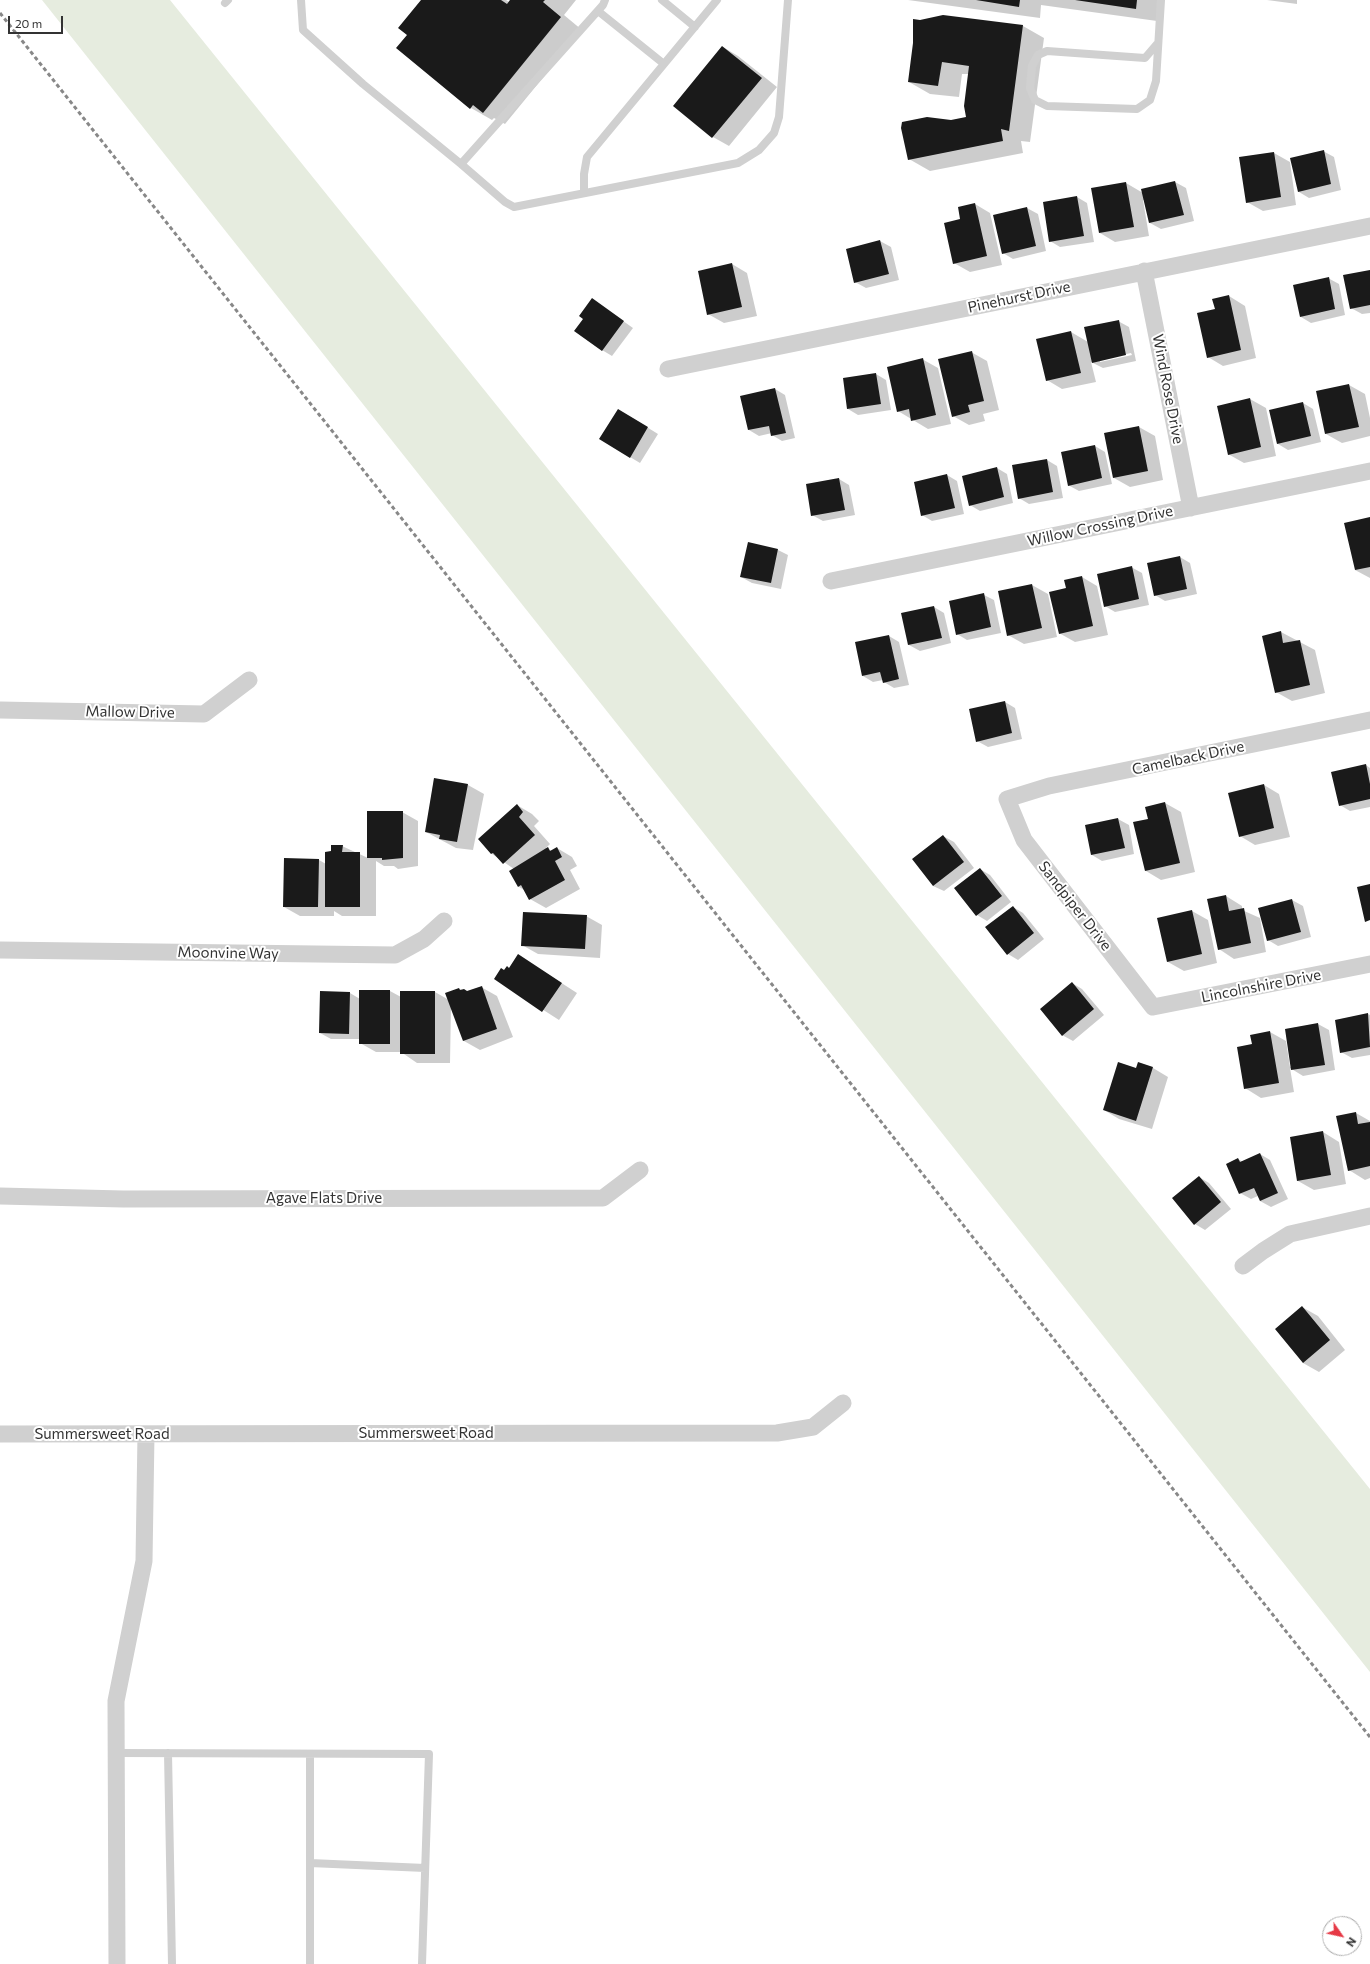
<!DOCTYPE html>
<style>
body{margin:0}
#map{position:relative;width:1370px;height:1964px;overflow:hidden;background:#fff;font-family:Commissioner,sans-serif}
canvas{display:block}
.north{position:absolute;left:1322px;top:1916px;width:40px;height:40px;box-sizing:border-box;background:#fff;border:1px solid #adadad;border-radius:50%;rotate:124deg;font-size:11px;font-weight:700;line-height:16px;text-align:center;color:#333}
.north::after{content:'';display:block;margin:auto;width:14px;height:18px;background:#e63946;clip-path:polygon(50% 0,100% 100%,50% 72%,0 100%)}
.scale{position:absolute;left:8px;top:16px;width:55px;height:18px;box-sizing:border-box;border:2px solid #333;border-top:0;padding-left:5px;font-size:12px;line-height:14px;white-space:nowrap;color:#333;-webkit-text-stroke:3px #fff;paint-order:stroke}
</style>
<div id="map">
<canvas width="1370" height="1964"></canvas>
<div class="north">N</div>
<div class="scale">20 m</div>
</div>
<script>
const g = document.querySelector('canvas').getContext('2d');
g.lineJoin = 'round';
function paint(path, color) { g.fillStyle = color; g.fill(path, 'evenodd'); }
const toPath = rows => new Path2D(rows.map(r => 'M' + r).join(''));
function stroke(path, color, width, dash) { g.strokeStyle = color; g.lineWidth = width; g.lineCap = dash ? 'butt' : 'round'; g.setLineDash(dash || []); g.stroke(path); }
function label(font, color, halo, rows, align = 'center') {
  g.font = font + ' Commissioner,sans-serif'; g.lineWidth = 4; g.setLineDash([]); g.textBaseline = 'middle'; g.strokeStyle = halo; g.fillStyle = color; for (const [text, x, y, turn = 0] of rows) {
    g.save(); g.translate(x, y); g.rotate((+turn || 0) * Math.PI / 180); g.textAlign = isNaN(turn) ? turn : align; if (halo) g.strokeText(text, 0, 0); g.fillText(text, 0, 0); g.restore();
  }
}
const green = toPath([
 [42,0,170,0,1370,1489,1370,1672]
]);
const shadow = toPath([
 [422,0,506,0,509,2,511,0,576,0,564,15,582,30,505,124,494,118,492,120,471,108,397,48,408,35],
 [908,0,1160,0,1157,21,1041,5,1040,18],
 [1267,0,1297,0,1297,4],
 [1023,26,1044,38,1030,142,1021,141,1023,153,930,171,909,159,951,121,967,118,969,74,962,74,959,97,930,94,909,82,914,43],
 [723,47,738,56,777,87,729,146,713,137,674,106],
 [1323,151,1334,157,1341,190,1309,198,1299,192],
 [1274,153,1290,162,1296,205,1263,211,1247,202],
 [1175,182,1186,188,1194,221,1161,229,1150,223,1145,200,1143,200,1149,236,1115,242,1100,233,1126,183,1143,193,1142,190],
 [1077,197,1087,203,1094,242,1060,247,1050,241],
 [975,204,990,213,1002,265,970,272,954,263,962,219],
 [1027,208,1038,214,1046,251,1013,259,1003,253,994,216],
 [880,241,891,247,899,280,866,288,855,282],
 [732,264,747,273,757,316,724,323,708,314],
 [1370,271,1370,313,1362,314,1351,308],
 [1328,278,1339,284,1345,315,1311,323,1301,317],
 [1229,296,1245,306,1256,358,1223,366,1208,357,1216,310],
 [592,299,633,328,612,356,602,350,584,318],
 [1118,321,1129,327,1136,361,1103,368,1091,362,1096,382,1062,389,1047,380,1071,332,1088,342],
 [1131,353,1132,355,1100,362,1100,360],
 [971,352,987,361,999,410,983,414,985,421,969,425,953,416],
 [922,359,938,368,951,424,928,429,898,411],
 [876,374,886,380,891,410,858,415,848,409],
 [1349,385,1365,394,1370,418,1370,436,1342,443,1326,434],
 [775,389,785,395,795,438,782,441,772,435,772,433,759,436,749,430],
 [1250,399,1266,408,1276,456,1244,463,1228,454],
 [1303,403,1313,409,1321,442,1288,450,1278,444],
 [629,416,658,434,640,463,630,457],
 [1139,427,1155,436,1163,480,1130,487,1114,478],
 [1095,446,1105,452,1112,484,1079,491,1068,485],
 [1047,460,1057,466,1063,498,1029,504,1019,498],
 [997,468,1007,474,1013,503,980,511,970,505],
 [947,475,957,481,964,514,932,521,922,515],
 [839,479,849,485,855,515,823,521,812,515],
 [1370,518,1370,578,1355,570],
 [778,550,788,555,781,589,752,583,741,577],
 [1180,557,1190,563,1197,594,1165,601,1155,595],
 [1131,567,1142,573,1149,605,1115,612,1105,606],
 [1082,577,1097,586,1108,635,1075,642,1059,633,1067,589],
 [1032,585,1048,594,1057,637,1024,644,1008,635],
 [984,595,994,600,1001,633,967,640,957,634],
 [934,607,944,613,951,643,920,651,909,645,902,614],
 [1281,632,1315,650,1325,693,1292,701,1276,692],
 [889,636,899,642,909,685,894,688,884,682,883,680,873,682,863,676],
 [1005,702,1015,708,1022,739,988,747,977,741],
 [1366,765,1370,768,1370,807,1350,811,1340,805],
 [434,779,468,785,484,794,473,850,456,848,426,832],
 [1264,785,1279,794,1290,837,1255,845,1240,836],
 [1165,803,1181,812,1195,872,1161,880,1146,871,1149,819],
 [517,805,532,814,539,821,534,826,550,844,546,848,552,851,557,848,572,857,577,866,570,870,580,889,546,908,530,899,526,891,519,887,514,869,492,854],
 [402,812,418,821,418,866,398,869,394,866,384,866,376,861,376,916,342,916,334,911,334,916,300,916,284,907,319,860,326,864,332,852,342,846,368,858],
 [1118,819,1129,825,1134,854,1102,861,1092,855,1086,826],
 [943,836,954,842,974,868,944,891,933,886],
 [980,869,990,875,1011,902,987,921,977,915],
 [1226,896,1242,906,1242,910,1260,918,1266,952,1234,959,1219,949],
 [1292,900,1303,906,1311,937,1278,946,1268,940,1260,908],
 [1013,907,1023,913,1044,939,1018,960,1008,954],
 [1192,911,1208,920,1217,963,1184,971,1168,962,1159,919],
 [586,916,602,925,600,958,538,954,522,945],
 [518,955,577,993,559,1020,495,979,509,969],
 [1072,983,1082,989,1104,1015,1073,1041,1062,1035],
 [481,987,497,996,513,1037,480,1050,464,1041,451,1005,450,1063,417,1063,401,1052,376,1052,360,1043,360,1039,331,1039,320,1033,350,993,360,999,390,991,401,997,435,992,449,1000,459,989,468,992],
 [1368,1014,1370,1015,1370,1055,1352,1058,1341,1052,1336,1020],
 [1318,1024,1329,1030,1335,1070,1303,1076,1290,1068,1294,1092,1261,1098,1245,1088,1253,1045,1270,1032,1286,1041,1290,1067,1292,1066,1286,1029],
 [1153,1068,1168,1077,1152,1129,1119,1119,1104,1110,1137,1069],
 [1356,1113,1370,1121,1370,1178,1365,1180,1349,1170],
 [1323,1132,1339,1142,1346,1184,1314,1190,1298,1181],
 [1260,1154,1270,1160,1288,1199,1271,1207,1260,1201,1258,1196,1251,1199,1240,1193,1238,1159,1243,1162],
 [1199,1177,1209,1183,1231,1209,1205,1230,1195,1224],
 [1302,1307,1318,1316,1345,1350,1319,1372,1303,1363]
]);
const building = toPath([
 [421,0,501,0,507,4,510,0,545,0,543,2,561,17,483,113,473,105,470,109,396,48,407,35,398,28],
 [976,0,1020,0,1019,7],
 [1075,0,1137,0,1136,9],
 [943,15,1023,25,1009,131,1001,129,1003,141,908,160,901,128,902,122,927,117,951,120,966,117,964,106,969,66,942,62,938,86,908,82,913,43,913,19,920,20],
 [722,46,762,78,712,138,673,106],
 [1324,150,1331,184,1298,192,1290,158],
 [1274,152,1281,197,1246,203,1239,157],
 [1175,181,1184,215,1149,223,1141,189],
 [1126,182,1134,227,1099,233,1091,188],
 [1077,196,1084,236,1049,242,1043,202],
 [975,203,987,256,953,264,944,223,960,219,958,207],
 [1027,207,1036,246,1002,254,993,215],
 [880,240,889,274,854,283,846,249],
 [732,263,742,307,707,315,698,271],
 [1370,270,1370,305,1350,309,1343,275],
 [1329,277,1335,309,1300,317,1293,285],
 [1229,295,1241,350,1207,358,1197,313,1215,309,1212,299],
 [592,298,624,321,602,351,574,331,583,319,579,316],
 [1119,320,1126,355,1092,363,1084,327],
 [1071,331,1081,373,1046,381,1036,339],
 [972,351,984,401,968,405,970,412,952,417,938,359],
 [923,358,936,415,911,421,909,409,897,412,887,367],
 [876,373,881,404,847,409,843,378],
 [1349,384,1359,427,1325,434,1316,391],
 [775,388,786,433,771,436,769,426,748,430,740,396],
 [1250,398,1261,447,1228,455,1217,406],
 [1303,402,1311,436,1277,444,1269,410],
 [618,409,648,427,630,458,599,439],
 [1139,426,1148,471,1113,478,1104,433],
 [1095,445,1102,478,1068,486,1061,452],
 [1047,459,1053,492,1018,499,1012,465],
 [997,467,1004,497,969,506,962,476],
 [947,474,955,508,921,516,914,482],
 [839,478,845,510,811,516,806,484],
 [1370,517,1370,567,1355,570,1344,523],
 [748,542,778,549,771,583,740,577],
 [1180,556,1187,589,1154,596,1147,563],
 [1132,566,1139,599,1104,607,1097,574],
 [1082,576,1093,626,1059,634,1049,592,1066,588,1064,580],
 [1032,584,1042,628,1007,636,998,591],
 [984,593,991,627,956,635,949,601],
 [934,606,942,638,908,645,901,613],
 [1281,631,1283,643,1300,640,1310,685,1275,693,1262,636],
 [889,635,899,679,883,683,880,672,862,676,855,642],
 [1005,701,1012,733,976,742,969,709],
 [1366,764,1370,784,1370,799,1339,806,1331,772],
 [434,778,468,784,457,842,439,839,440,835,425,832],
 [1264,784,1274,828,1239,837,1228,793],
 [1165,802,1180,863,1145,871,1133,822,1148,819,1145,807],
 [517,804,523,812,519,817,535,835,503,864,493,853,491,854,478,839],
 [367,811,403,811,403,858,382,860,382,858,367,858],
 [1118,818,1125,848,1091,855,1085,825],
 [943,835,964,862,933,886,912,859],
 [331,845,343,845,342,852,360,852,360,907,325,907,325,852,331,851],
 [548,847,550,851,557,847,562,857,555,861,565,880,529,900,521,885,518,887,509,871],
 [284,858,319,859,318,907,283,907],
 [980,868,1002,896,976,916,954,888],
 [1370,884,1370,920,1365,922,1357,887],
 [1226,895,1229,911,1244,908,1251,943,1218,950,1207,899],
 [1292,899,1301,932,1267,941,1258,908],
 [1013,906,1034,933,1007,955,985,927],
 [1192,910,1202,954,1167,962,1157,918],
 [523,912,587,915,585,949,521,946],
 [518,954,562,983,542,1012,494,979,501,968,504,970,507,966,509,968],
 [1072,982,1094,1009,1062,1036,1040,1009],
 [482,986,497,1029,463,1041,445,993,459,988,460,990,464,989,467,991],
 [359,990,390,990,390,1044,359,1044],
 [320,991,350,992,349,1034,319,1033],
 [400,991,435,991,435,1054,400,1054],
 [1368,1013,1370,1047,1340,1053,1335,1020],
 [1318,1023,1325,1065,1291,1070,1285,1029],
 [1270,1031,1279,1083,1244,1089,1237,1047,1252,1044,1250,1035],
 [1118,1062,1136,1068,1138,1062,1153,1067,1136,1121,1103,1110],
 [1356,1112,1358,1124,1370,1122,1370,1166,1348,1171,1336,1116],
 [1323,1131,1331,1175,1297,1181,1290,1137],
 [1260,1153,1278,1193,1260,1201,1254,1188,1239,1194,1226,1164,1238,1158,1240,1162],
 [1199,1176,1221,1202,1194,1225,1172,1198],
 [1302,1306,1330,1340,1303,1363,1275,1329]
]);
const service = toPath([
 [301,0,303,30,363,84,461,164,603,5,605,0],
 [662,0,695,27],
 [225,3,228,0],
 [598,11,664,64],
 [1157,44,1145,58,1047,51,1038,55,1032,66,1030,88,1035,100,1047,106,1137,109,1150,100,1156,81,1161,0],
 [461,164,505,202,514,207,738,163,759,150,774,133,779,117,788,0],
 [584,193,584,174,587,157,717,0],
 [116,1753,429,1754,422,1964],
 [168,1753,172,1964],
 [310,1863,425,1868],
 [310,1964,310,1754]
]);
const minor = toPath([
 [1144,271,1191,508],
 [668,369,1370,226],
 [831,581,1370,471],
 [0,710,204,714,249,680],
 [1370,720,1049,786,1007,799,1024,840,1153,1007,1370,964],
 [0,950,395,955,424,939,444,921],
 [0,1196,123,1199,603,1198,640,1170],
 [1243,1266,1263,1251,1290,1234,1370,1216],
 [0,1434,777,1433,813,1427,843,1403],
 [117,1964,116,1701,144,1561,146,1434]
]);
const rail = toPath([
 [0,13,1370,1737]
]);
const streetNames = [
 ["Pinehurst Drive",1019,297,-12],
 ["Wind Rose Drive",1168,389,79],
 ["Willow Crossing Drive",1100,526,-12],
 ["Mallow Drive",130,712,1],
 ["Camelback Drive",1188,758,-12],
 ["Sandpiper Drive",1075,906,52],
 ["Moonvine Way",228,953,1],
 ["Lincolnshire Drive",1261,986,-11],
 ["Agave Flats Drive",324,1198],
 ["Summersweet Road",426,1433],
 ["Summersweet Road",102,1434]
];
paint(green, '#e6ecdf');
paint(shadow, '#0003');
paint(building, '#1a1a1a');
stroke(service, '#d0d0d0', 8);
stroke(minor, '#d0d0d0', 17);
stroke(rail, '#888', 3, [4, 3]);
label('15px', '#333', '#fff', streetNames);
</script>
